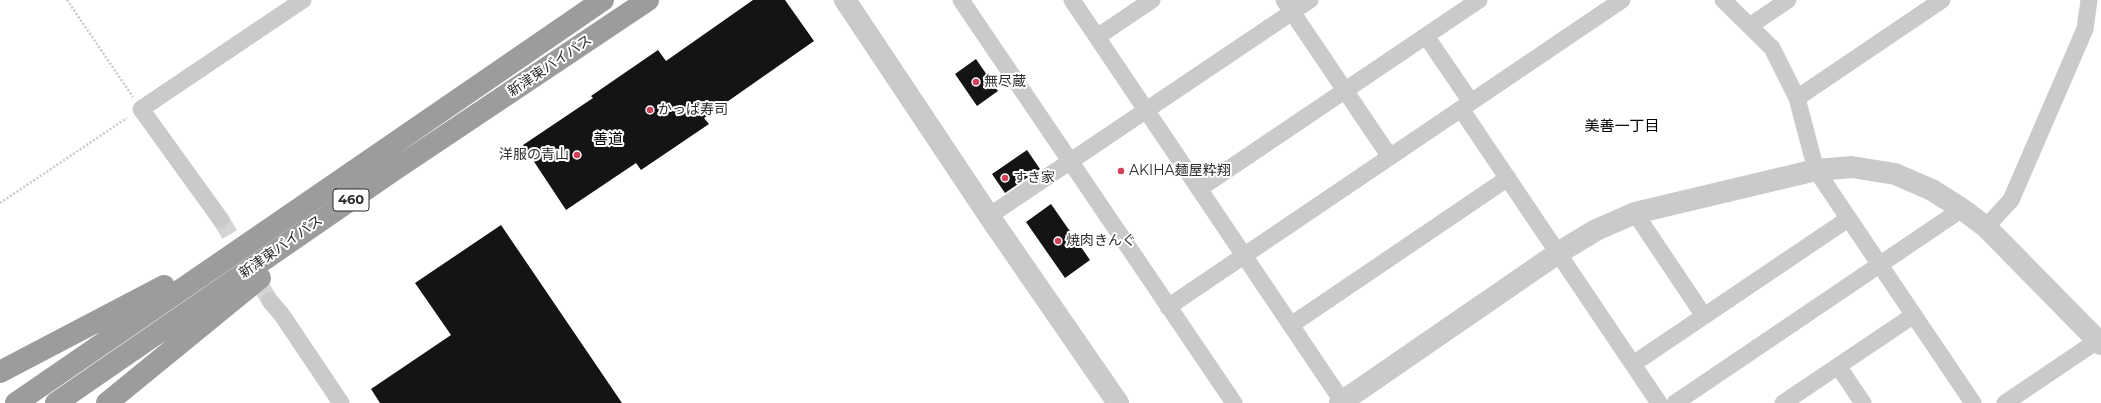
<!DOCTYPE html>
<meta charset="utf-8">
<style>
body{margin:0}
canvas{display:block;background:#fff}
</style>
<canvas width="2101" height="403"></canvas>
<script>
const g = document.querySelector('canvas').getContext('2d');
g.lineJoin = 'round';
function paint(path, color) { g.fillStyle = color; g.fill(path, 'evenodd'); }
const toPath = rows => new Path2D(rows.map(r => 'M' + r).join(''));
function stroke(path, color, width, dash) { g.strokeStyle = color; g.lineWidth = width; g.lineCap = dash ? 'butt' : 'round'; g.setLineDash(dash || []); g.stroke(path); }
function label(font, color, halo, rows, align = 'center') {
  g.font = font + ' Montserrat,"Noto Sans JP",sans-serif'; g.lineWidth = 4; g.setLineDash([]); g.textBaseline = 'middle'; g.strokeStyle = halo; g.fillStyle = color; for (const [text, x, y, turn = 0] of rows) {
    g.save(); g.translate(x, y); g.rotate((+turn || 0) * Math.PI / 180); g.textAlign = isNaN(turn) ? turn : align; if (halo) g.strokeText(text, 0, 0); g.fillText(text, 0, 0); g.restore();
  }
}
const building = toPath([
 [753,0,785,0,814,41,704,118,709,124,641,170,636,163,566,210,523,145,593,98,591,96,658,50,666,61],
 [976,59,998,91,977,106,955,74],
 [1027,150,1040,169,1005,193,992,174],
 [1051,204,1090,260,1065,278,1026,222],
 [501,225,622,403,380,403,371,389,451,335,415,283]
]);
const minorTunnel = toPath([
 [221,220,270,301]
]);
const path = toPath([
 [67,0,133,97],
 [0,203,127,118]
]);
const minor = toPath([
 [961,0,1234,403],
 [1072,0,1342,401],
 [1284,0,1390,157],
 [1723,0,1772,48,1797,98,1816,170,1973,403],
 [1751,25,1788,0],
 [1426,36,1471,102],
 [1097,37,1152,0],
 [1797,98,1942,0],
 [1461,109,1659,403],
 [1199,189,1479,0],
 [1635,213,1704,316],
 [989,216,1310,0],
 [221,220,141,109,303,0],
 [1986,227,2011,200,2085,29,2089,0],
 [270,301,282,315,341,403],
 [1168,307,1622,0],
 [1291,325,1508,178],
 [1633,364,1848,219],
 [1838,366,1863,403],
 [1675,403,1962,209],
 [1783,403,1914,315],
 [2005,403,2097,341]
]);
const tertiary = toPath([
 [845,0,989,216,1118,403],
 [1340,403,1558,253,1596,230,1635,213,1816,170,1852,167,1895,174,1932,190,1962,209,1986,227,2101,344]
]);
const trunk = toPath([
 [0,372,164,286],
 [16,403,603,0],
 [56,403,394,170,648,0],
 [107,403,260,278]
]);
const markers = [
 [976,82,4,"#d04258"],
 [650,110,4,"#d04258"],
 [577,155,4,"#d04258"],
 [1121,171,4,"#d04258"],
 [1005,178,4,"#d04258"],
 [1058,241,4,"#d04258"]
];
const shields = [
 [351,200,36]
];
const shieldNames = [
 ["460",351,200]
];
const streetNames = [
 ["新津東バイパス",550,66,-34],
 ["新津東バイパス",281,247,-35]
];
const poiNames = [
 ["無尽蔵",984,82],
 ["かっぱ寿司",658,110],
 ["洋服の青山",569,155,"right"],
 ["AKIHA麺屋粋翔",1129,171],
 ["すき家",1013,178],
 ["焼肉きんぐ",1066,241]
];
const neighbourhoodNames = [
 ["美善一丁目",1622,127],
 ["善道",608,140]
];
paint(building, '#141414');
stroke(minorTunnel, '#d5d5d5', 17, [17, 8]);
stroke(path, '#cacaca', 2.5, [2, 2]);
stroke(minor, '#cacaca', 17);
stroke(tertiary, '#cacaca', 22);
stroke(trunk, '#9c9c9c', 22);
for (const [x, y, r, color] of markers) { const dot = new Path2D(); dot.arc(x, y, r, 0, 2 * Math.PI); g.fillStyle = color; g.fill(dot); stroke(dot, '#fff', 1.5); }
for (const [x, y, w] of shields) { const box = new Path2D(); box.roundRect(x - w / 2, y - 11, w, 22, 3); g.fillStyle = '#fff'; g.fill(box); stroke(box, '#2d2d2d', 1); }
label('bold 13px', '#2d2d2d', null, shieldNames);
label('14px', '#2d2d2d', '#fff', streetNames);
label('14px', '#2d2d2d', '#fff', poiNames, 'left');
label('15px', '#000', '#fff', neighbourhoodNames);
</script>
